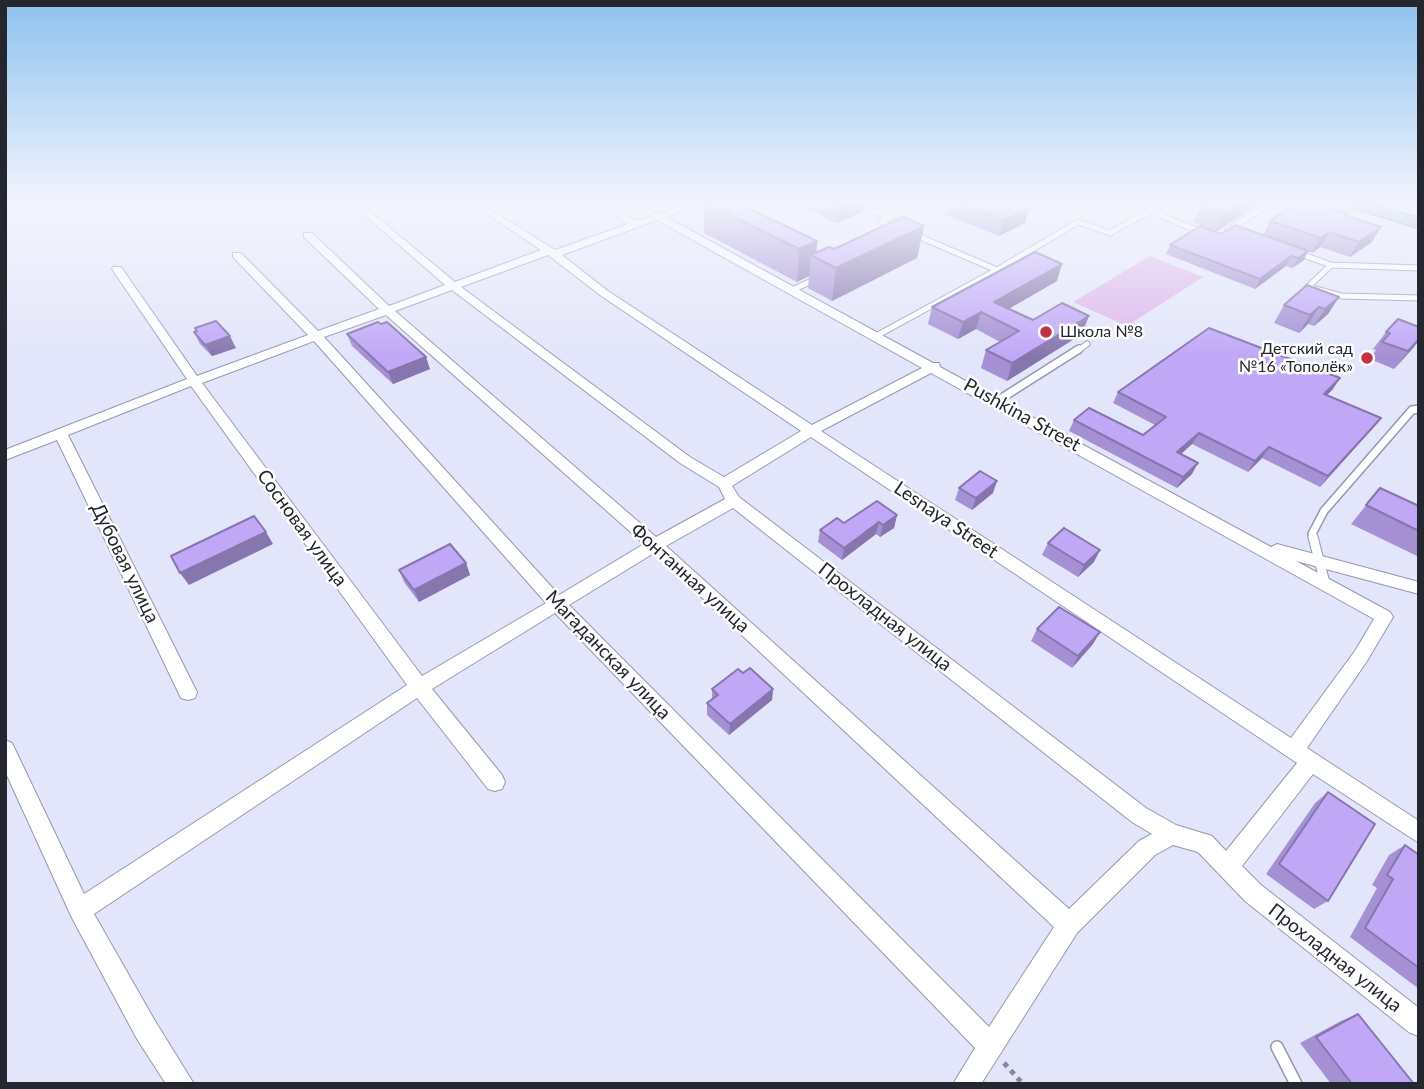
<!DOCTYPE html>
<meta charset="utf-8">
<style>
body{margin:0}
#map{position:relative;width:1424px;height:1089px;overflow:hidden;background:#e3e6fa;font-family:Lato,sans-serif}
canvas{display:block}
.frame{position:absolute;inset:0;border:7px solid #252730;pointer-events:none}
</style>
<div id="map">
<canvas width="1424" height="1089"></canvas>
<div class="frame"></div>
</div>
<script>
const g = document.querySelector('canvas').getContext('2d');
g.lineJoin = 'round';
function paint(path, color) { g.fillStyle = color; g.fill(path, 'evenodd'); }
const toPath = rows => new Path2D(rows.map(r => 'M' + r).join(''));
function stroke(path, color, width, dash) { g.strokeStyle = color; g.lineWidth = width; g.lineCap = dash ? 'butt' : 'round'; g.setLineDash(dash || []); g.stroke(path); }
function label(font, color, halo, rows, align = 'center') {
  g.font = font + ' Lato,sans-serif'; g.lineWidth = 5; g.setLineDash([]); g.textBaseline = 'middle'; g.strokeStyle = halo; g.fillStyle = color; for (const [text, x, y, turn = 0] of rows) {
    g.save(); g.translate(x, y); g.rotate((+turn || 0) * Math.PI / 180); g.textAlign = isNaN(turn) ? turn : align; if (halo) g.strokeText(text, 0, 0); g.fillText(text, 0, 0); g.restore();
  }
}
const green = toPath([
 [1150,256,1203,277,1127,326,1073,302]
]);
const path = toPath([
 [1004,1063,1023,1084]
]);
const serviceFar3 = toPath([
 [634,204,658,217],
 [856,204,887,217],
 [1151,204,1164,217,1204,233],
 [898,228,881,221,915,204],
 [1228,230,1270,204],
 [913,234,997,270,1078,222,1110,233,1155,208],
 [1295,252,1331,265,1419,268],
 [1331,265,1308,287,1341,296,1419,298],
 [792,290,816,279],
 [876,336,997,270],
 [1077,351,1087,344]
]);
const serviceFar2 = toPath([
 [997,401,1079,349],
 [1313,538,1312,534,1324,511,1412,410,1419,409]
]);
const serviceFar1 = toPath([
 [1313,537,1325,583]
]);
const service = toPath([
 [1277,1047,1296,1084]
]);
const minor = toPath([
 [352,204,361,204,455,282,541,250,472,204,482,204,555,250,628,224,596,204,606,204,637,221,686,204,698,204,666,217,933,363,939,363,940,367,1271,547,1277,544,1419,582,1419,594,1296,561,1390,612,1393,617,1367,661,1307,748,1419,821,1419,843,1313,774,1242,866,1261,885,1419,1008,1419,1036,1410,1033,1245,901,1198,852,1173,845,1155,855,1077,933,981,1084,953,1084,975,1048,555,613,432,689,502,775,505,782,502,789,495,791,488,789,417,698,94,914,155,1021,194,1084,166,1084,137,1039,72,918,5,771,5,740,12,743,84,894,407,685,191,386,68,435,197,692,195,698,188,700,181,698,57,440,5,460,5,450,187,379,112,269,113,267,121,267,197,376,308,335,233,257,233,253,241,253,318,331,379,309,304,237,304,233,312,233,389,306,445,285,352,204],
 [657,220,922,368,812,425,608,291,562,255,657,220],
 [548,255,600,295,801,431,724,477,690,457,461,287,548,255],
 [452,290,680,463,719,487,725,499,656,537,395,311,452,290],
 [386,315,644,544,559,595,324,337,386,315],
 [314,341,546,603,422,676,202,383,314,341],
 [931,373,1374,619,1355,651,1291,738,821,431,931,373],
 [811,437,1297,763,1226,851,1212,836,1176,825,1146,808,739,497,732,486,811,437],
 [733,508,1132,822,1152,834,1139,841,1069,909,666,546,733,508],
 [654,553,1054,927,989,1027,569,605,654,553]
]);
const trunk = toPath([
 [1349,204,1370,204,1419,218,1419,228,1351,207,1349,204]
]);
const wall = toPath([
 [704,204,740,204,817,241,816,253,924,226,917,258,832,301,808,288,809,276,797,282,704,233],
 [795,204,863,204,862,212,837,223],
 [947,204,1022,204,1029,207,1025,223,999,236,944,214],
 [1182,204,1259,204,1216,232,1221,234,1263,235,1270,221,1348,213,1346,215,1381,227,1372,242,1350,257,1320,247,1312,253,1308,251,1303,261,1292,268,1286,266,1255,289,1166,254,1170,245,1208,229,1193,222,1199,210],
 [1057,281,1008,309,1033,320,1082,334,1007,381,981,368,986,350,1000,342,976,329,958,339,928,324,932,307],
 [1339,297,1328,314,1314,326,1308,324,1299,333,1274,323,1284,305],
 [1398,319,1414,347,1394,369,1370,359,1376,350,1373,349,1386,332],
 [381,324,430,369,393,384,352,346,347,334],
 [195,328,236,348,212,356,200,344,194,332,197,331],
 [1333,389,1327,395,1381,418,1372,429,1320,487,1262,458,1248,472,1192,444,1181,454,1192,474,1177,488,1069,431,1074,420,1143,435,1155,425,1113,403,1118,392],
 [959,488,993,493,972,510,955,500],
 [1380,488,1419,506,1419,557,1351,524],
 [897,515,894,528,880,537,876,534,842,560,818,542,820,530,844,523],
 [1048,543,1094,562,1078,577,1042,555],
 [466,563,470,575,419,602,404,582,399,570],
 [1037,629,1100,632,1093,644,1072,668,1031,641],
 [743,673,773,689,772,700,729,735,707,715,707,703,712,700,712,689],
 [1328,792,1328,901,1314,909,1266,874,1315,803],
 [1405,845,1419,855,1419,989,1350,937,1377,888,1372,885,1389,855],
 [1358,1014,1414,1084,1331,1084,1300,1043,1341,1021]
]);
const shadedWall = toPath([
 [839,204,863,204,862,212,837,223],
 [1239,204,1259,204,1215,232,1225,213],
 [1029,207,1025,223,999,236,1003,220],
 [924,226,917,258,832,301,836,268],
 [1381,227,1372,242,1350,257,1359,242],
 [1329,232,1320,247,1312,253,1321,238],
 [817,241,816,257,811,255,809,276,797,282,799,249],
 [1308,251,1303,261,1292,268,1298,258],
 [1291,256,1286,266,1255,289,1260,279],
 [1062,264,1057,281,993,318,994,302],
 [1339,297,1328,314,1314,326,1325,309],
 [1319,307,1308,324,1299,333,1310,315],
 [981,312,976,329,958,339,963,322],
 [1089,316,1082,334,1007,381,1012,363],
 [230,336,236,348,212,356,205,345],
 [1419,339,1419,340,1414,347,1394,369],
 [426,357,430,369,393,384,388,372],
 [1340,378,1333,389,1317,405,1324,394],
 [1381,418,1372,429,1320,487,1328,476],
 [1199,433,1192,444,1171,463,1177,452],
 [1269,447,1262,458,1248,472,1255,461],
 [1198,463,1192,474,1177,488,1183,477],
 [997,481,993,493,972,510,976,498],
 [897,515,894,528,880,537,883,525],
 [879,522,876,534,842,560,844,548],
 [266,532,273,544,189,585,180,573],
 [1100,550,1094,562,1078,577,1084,565],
 [466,563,470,575,419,602,414,590],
 [1100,632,1093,644,1072,668,1078,656],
 [773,689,772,700,729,735,730,724]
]);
const building = toPath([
 [708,204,740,204,817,241,799,249,708,204],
 [963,204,1022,204,1029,207,1003,220,963,204],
 [1203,204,1239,204,1225,213,1203,204],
 [1295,204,1319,204,1348,213,1345,215,1381,227,1359,242,1329,232,1321,238,1270,221,1295,204],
 [903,217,924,226,836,268,811,255,829,247,834,249,903,217],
 [1235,225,1308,251,1298,258,1291,256,1260,279,1170,245,1200,226,1221,234,1235,225],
 [1035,252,1062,264,994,302,1033,320,1062,303,1089,316,1012,363,986,350,1019,331,981,312,963,322,932,307,1035,252],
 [1307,285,1339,297,1325,309,1319,307,1310,315,1284,305,1307,285],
 [1398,319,1419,327,1419,339,1408,351,1382,342,1390,333,1386,332,1398,319],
 [216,321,230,336,205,345,194,332,197,331,195,328,216,321],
 [378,322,381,324,387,322,426,357,388,372,347,334,378,322],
 [1209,328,1340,378,1324,394,1381,418,1328,476,1269,447,1255,461,1199,433,1177,452,1198,463,1183,477,1074,420,1089,408,1143,435,1166,417,1118,392,1209,328],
 [980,471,997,481,976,498,959,488,980,471],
 [1380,488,1419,506,1419,531,1366,505,1380,488],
 [877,501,897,515,883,525,879,522,844,548,820,530,837,518,844,523,877,501],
 [254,516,266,532,180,573,171,556,254,516],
 [1064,528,1100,550,1084,565,1048,543,1064,528],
 [450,544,466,563,414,590,399,570,450,544],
 [1059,607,1100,632,1078,656,1037,629,1059,607],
 [750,668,773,689,730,724,707,703,718,695,712,689,738,669,743,673,750,668],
 [1328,792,1375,824,1328,901,1279,864,1328,792],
 [1405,845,1419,855,1419,968,1365,928,1393,879,1387,875,1405,845],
 [1358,1014,1414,1084,1352,1084,1316,1037,1358,1014]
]);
const markers = [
 [1046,332,7,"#c23247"],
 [1367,358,7,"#c23247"]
];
const farPoinames = [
 ["Школа №8",1060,332],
 ["Детский сад",1353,349,"right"],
 ["№16 «Тополёк»",1353,367,"right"]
];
const streetNames = [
 ["Pushkina Street",1022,415,29],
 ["Lesnaya Street",946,520,34],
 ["Сосновая улица",302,528,54],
 ["Дубовая улица",125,563,64],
 ["Фонтанная улица",690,578,42],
 ["Прохладная улица",885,617,38],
 ["Магаданская улица",608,655,46],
 ["Прохладная улица",1335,958,38]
];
paint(green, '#deb7eb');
stroke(serviceFar3, '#9598b0', 7);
stroke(serviceFar2, '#9598b0', 10);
stroke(serviceFar1, '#9598b0', 11);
stroke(service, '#9598b0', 14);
stroke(minor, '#9598b0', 2);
stroke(trunk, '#53709e', 3);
stroke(path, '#868997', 5, [5, 5]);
stroke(serviceFar3, '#fff', 5);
stroke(serviceFar2, '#fff', 7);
stroke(serviceFar1, '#fff', 9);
stroke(service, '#fff', 11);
paint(minor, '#fff');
paint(trunk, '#8aace2');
paint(wall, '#a690d4');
paint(shadedWall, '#8776ad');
paint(building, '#c1a8f7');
stroke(building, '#8776ad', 2);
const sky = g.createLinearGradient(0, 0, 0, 356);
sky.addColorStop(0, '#8dc2ee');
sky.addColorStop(0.57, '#f2f4fd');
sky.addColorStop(1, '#f2f4fd00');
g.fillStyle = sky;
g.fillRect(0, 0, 1424, 356);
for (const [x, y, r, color] of markers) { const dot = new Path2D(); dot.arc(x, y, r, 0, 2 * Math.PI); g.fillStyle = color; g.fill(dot); stroke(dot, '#fff', 2.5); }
label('16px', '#252730', '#fff', farPoinames, 'left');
label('19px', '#252730', '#fff', streetNames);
</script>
